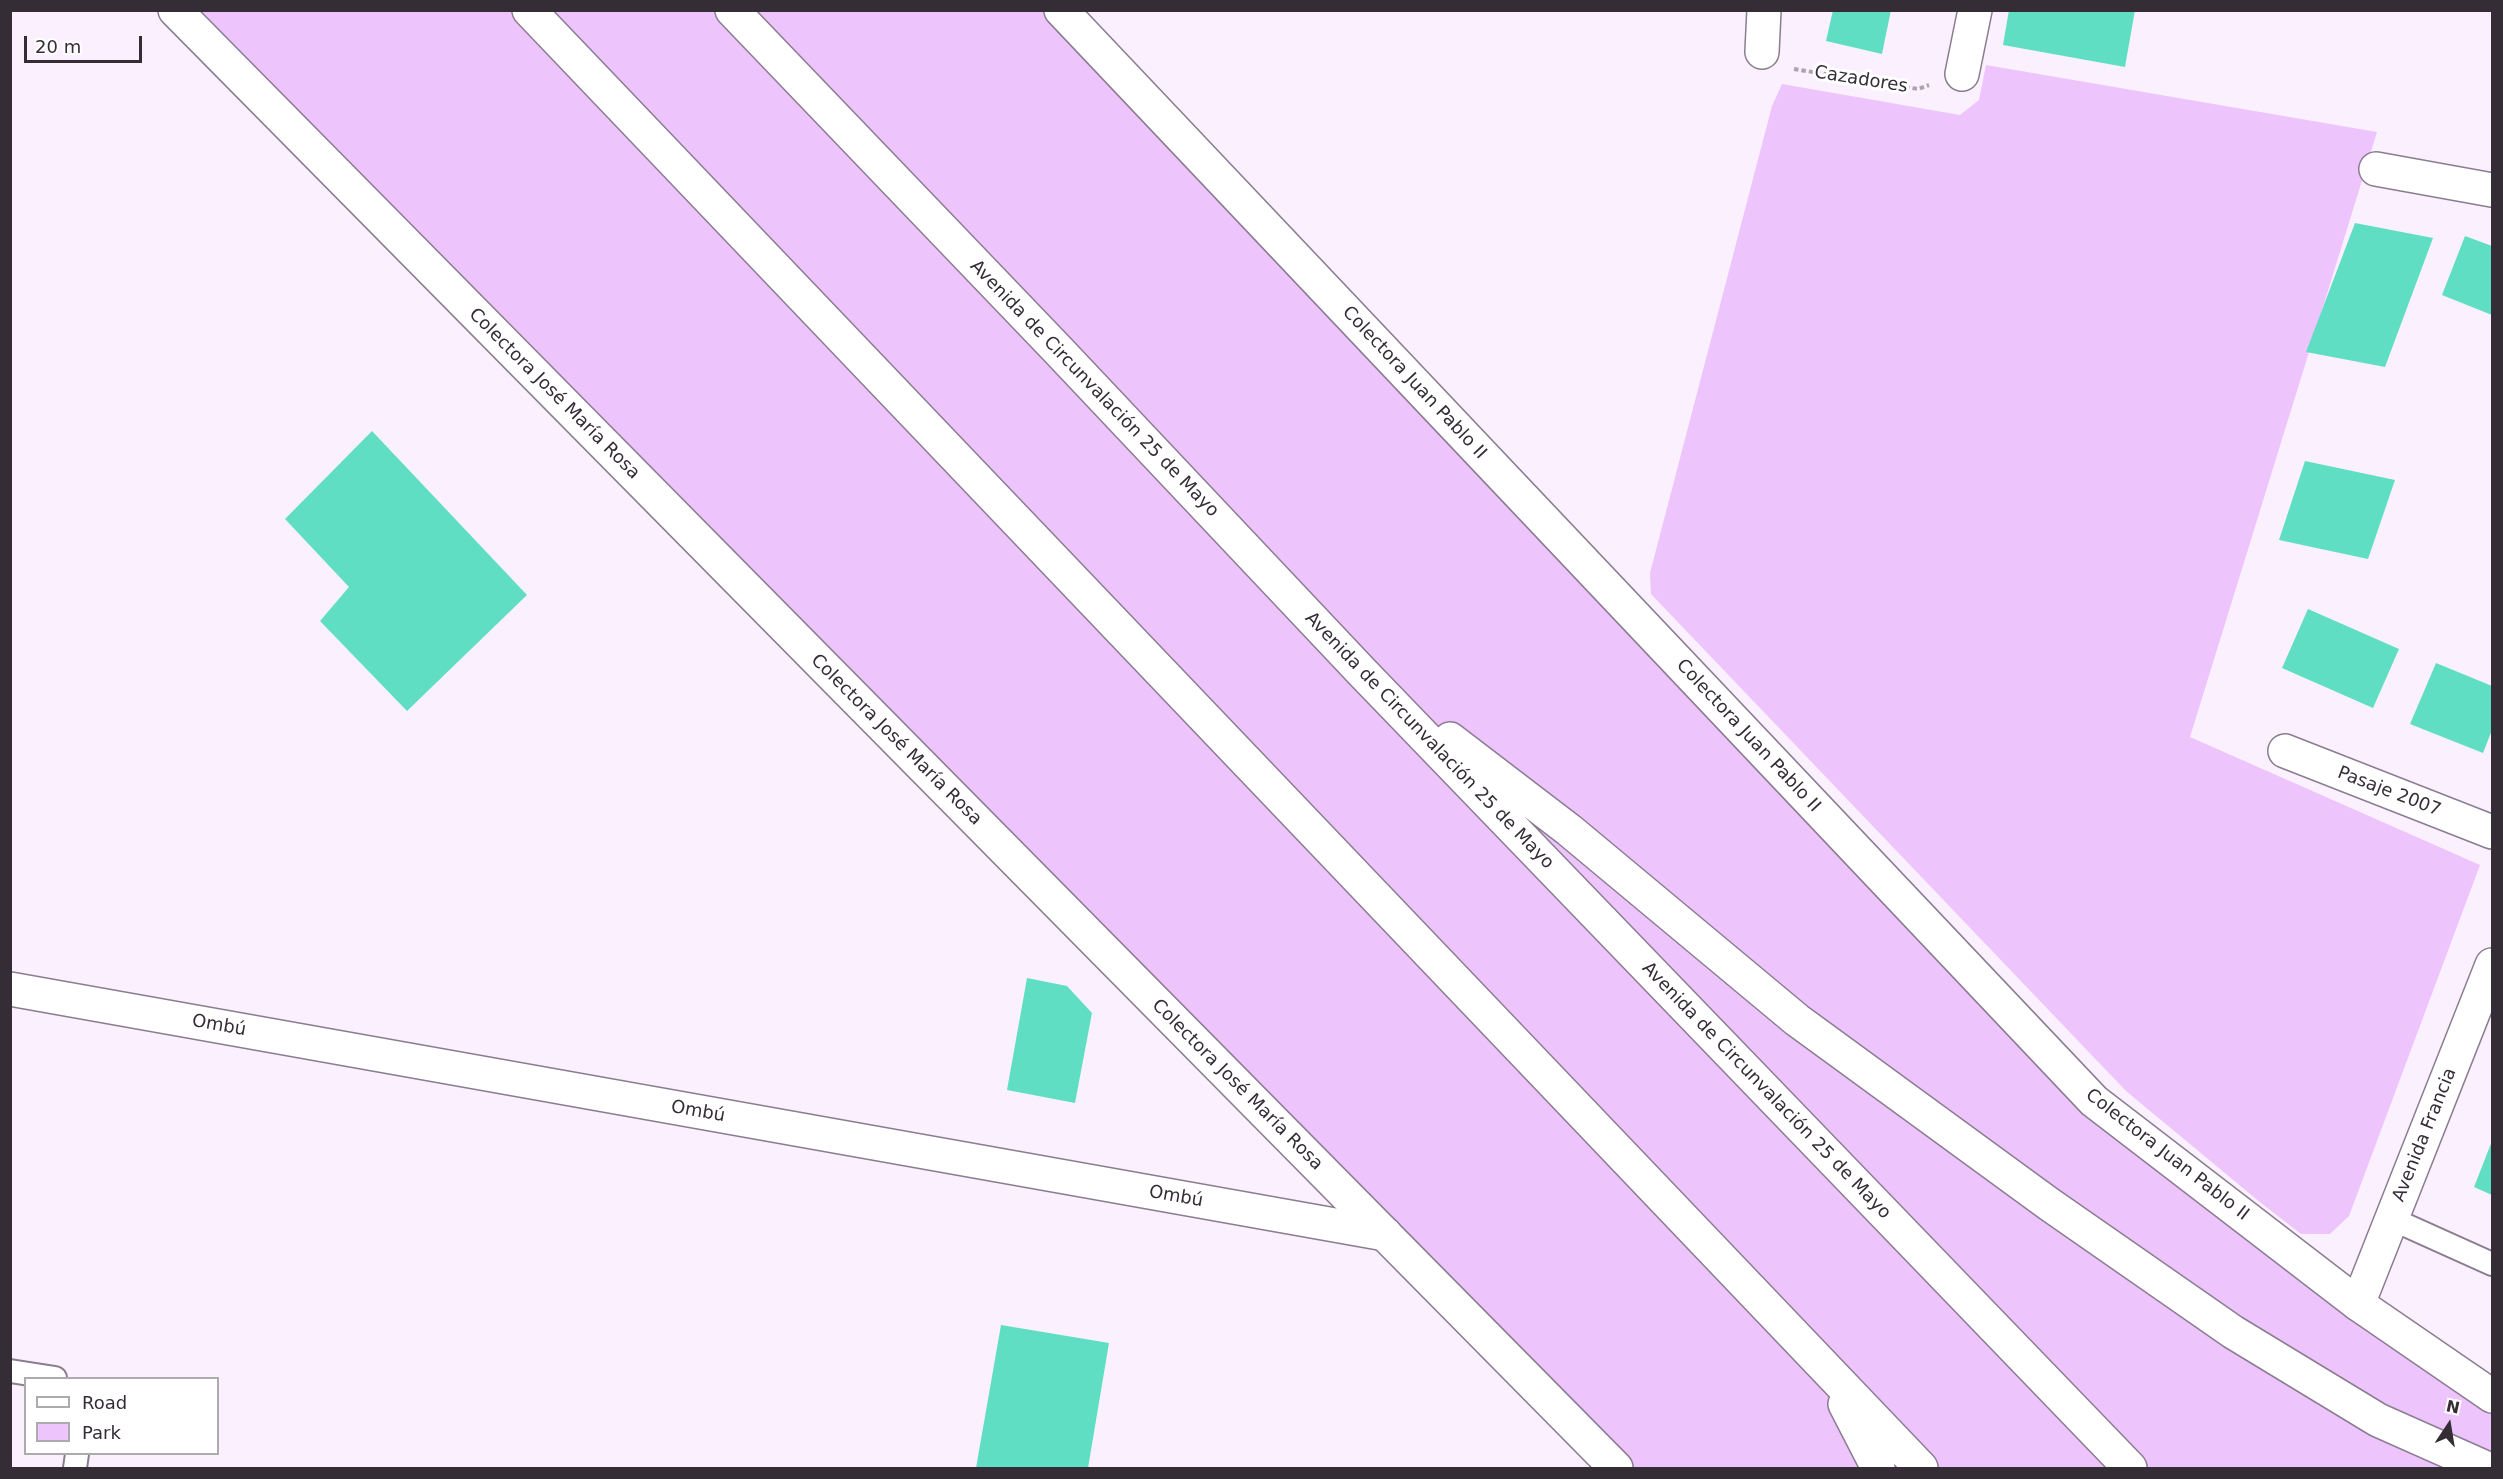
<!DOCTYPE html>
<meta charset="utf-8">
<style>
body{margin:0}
#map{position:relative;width:2503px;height:1479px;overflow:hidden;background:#faf0fe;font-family:"DejaVu Sans",sans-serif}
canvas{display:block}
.frame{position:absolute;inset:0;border:12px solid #342d36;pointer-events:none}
.legend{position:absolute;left:24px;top:1377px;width:195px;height:78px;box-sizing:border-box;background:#fff;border:2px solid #aeabaf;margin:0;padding:8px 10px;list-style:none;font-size:18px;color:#342d36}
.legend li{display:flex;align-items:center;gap:12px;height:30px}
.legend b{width:30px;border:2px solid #aeabaf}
.north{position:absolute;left:2419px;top:1395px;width:60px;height:60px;-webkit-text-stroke:4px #fff;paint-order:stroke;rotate:12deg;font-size:16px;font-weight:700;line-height:24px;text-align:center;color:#342d36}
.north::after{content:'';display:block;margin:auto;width:21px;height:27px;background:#342d36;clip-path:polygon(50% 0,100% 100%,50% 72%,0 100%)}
.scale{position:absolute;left:24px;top:36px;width:118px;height:27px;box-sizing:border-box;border:3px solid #342d36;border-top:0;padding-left:8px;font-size:18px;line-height:21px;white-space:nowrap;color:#342d36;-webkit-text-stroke:4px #fff;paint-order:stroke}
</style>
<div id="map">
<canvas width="2503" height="1479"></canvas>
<div class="frame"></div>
<ul class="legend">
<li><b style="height:8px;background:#fff"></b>Road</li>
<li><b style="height:16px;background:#eec4fd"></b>Park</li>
</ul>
<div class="north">N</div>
<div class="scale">20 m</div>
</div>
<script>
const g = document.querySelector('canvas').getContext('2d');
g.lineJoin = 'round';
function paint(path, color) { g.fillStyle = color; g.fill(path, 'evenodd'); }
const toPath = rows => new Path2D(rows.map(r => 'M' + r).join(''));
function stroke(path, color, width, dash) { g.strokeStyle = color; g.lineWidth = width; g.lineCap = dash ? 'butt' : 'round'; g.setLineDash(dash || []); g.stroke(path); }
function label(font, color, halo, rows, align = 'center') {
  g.font = font + ' "DejaVu Sans",sans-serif'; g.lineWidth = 6; g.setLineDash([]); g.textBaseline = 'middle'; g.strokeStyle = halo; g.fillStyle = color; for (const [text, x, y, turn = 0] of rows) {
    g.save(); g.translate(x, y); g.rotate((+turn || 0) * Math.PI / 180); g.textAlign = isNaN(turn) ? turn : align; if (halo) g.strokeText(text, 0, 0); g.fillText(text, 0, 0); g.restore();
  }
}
const green = toPath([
 [175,11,1061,11,2094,1101,2492,1396,2492,1468,1616,1468],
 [1986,65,2377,132,2190,737,2480,865,2349,1216,2330,1234,2301,1234,2261,1203,2126,1091,1651,594,1650,573,1772,106,1782,84,1960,115,1979,100]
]);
const building = toPath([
 [1833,10,1891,10,1882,54,1826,41],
 [2009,10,2135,10,2125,67,2003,45],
 [2355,223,2433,238,2385,367,2306,352],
 [2465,236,2492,246,2492,315,2442,295],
 [372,431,527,595,407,711,320,621,349,587,285,519],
 [2305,461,2395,480,2368,559,2279,540],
 [2308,609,2399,649,2373,708,2282,668],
 [2436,663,2492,686,2492,730,2483,753,2410,724],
 [1027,978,1067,986,1092,1013,1075,1103,1007,1090],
 [2492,1141,2492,1195,2474,1187],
 [1001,1325,1109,1343,1088,1468,976,1468]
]);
const path = toPath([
 [1794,69,1918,89,1929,85]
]);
const service = toPath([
 [2392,1219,2492,1264],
 [10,1371,55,1378],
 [75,1468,77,1454]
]);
const minor = toPath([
 [1762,52,1764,10],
 [1962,74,1975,10],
 [2376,169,2492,190],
 [2285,751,2492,832],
 [10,989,1385,1234],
 [2358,1304,2492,965]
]);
const secondary = toPath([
 [175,10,1616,1468],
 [1061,10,2094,1101,2358,1304,2492,1396]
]);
const motorway = toPath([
 [529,10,1921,1468],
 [732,10,1058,350,1362,672,2130,1468],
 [1450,739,1569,830,1797,1020,2049,1204,2233,1332,2378,1420,2486,1468],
 [1845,1404,1878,1468]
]);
const streetNames = [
 ["Cazadores",1861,80,9],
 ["Colectora Juan Pablo II",1414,383,47],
 ["Avenida de Circunvalación 25 de Mayo",1094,389,46],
 ["Colectora José María Rosa",554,394,45],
 ["Colectora Juan Pablo II",1748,736,47],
 ["Colectora José María Rosa",896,740,45],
 ["Avenida de Circunvalación 25 de Mayo",1429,741,46],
 ["Pasaje 2007",2389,792,21],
 ["Ombú",219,1026,10],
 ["Colectora José María Rosa",1237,1085,45],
 ["Avenida de Circunvalación 25 de Mayo",1766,1091,46],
 ["Ombú",698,1112,10],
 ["Avenida Francia",2425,1135,-68],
 ["Colectora Juan Pablo II",2167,1155,38],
 ["Ombú",1176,1197,10]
];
paint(green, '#eec4fd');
paint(building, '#60dec3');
stroke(service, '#8b7d91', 26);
stroke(minor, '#8b7d91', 36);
stroke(secondary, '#8b7d91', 36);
stroke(motorway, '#8b7d91', 36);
stroke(path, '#aca3af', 4, [4.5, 3]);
stroke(service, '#fff', 22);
stroke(minor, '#fff', 33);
stroke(secondary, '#fff', 33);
stroke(motorway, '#fff', 33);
label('18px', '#342d36', '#fff', streetNames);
</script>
